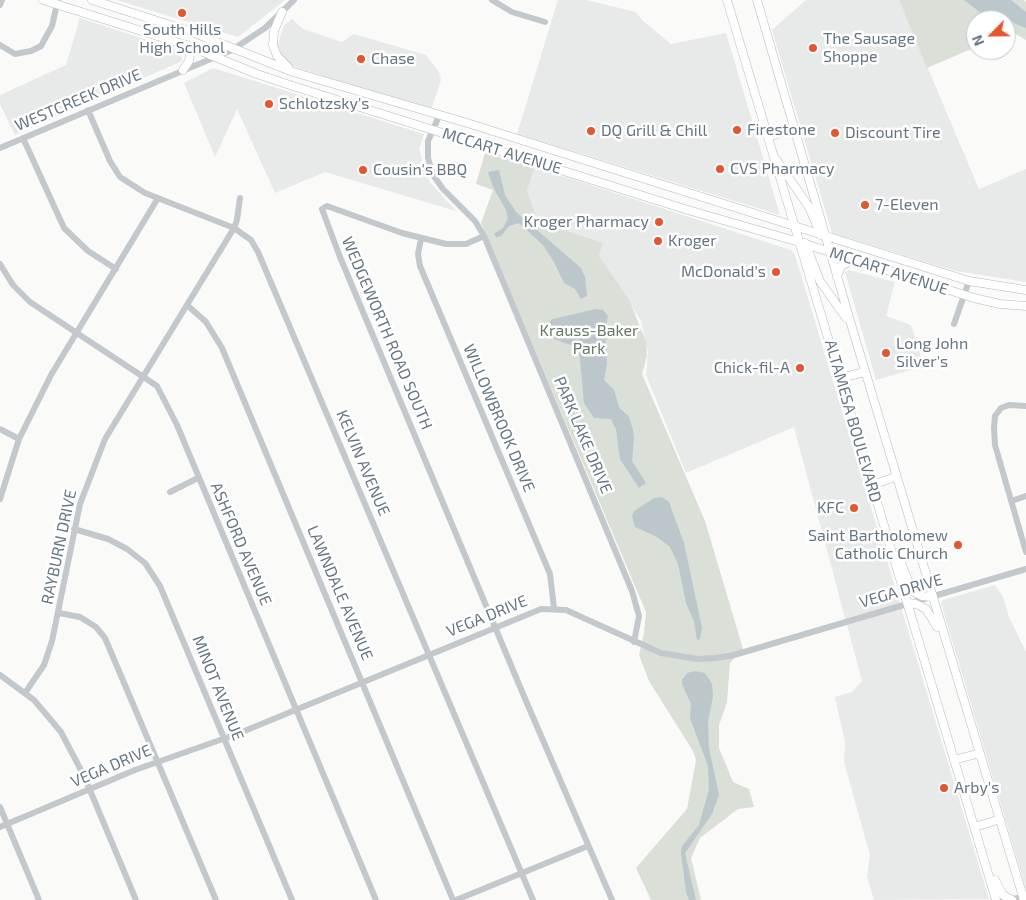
<!DOCTYPE html>
<style>
body{margin:0}
#map{position:relative;width:1026px;height:900px;overflow:hidden;background:#fafaf8;font-family:"Exo 2",sans-serif}
canvas{display:block}
.north{position:absolute;left:966px;top:10px;width:50px;height:50px;box-sizing:border-box;background:#fff;border:1px solid #c1c8cd;border-radius:50%;rotate:247deg;font-size:14px;font-weight:700;line-height:20px;text-align:center;color:#657683}
.north::after{content:'';display:block;margin:auto;width:18px;height:22px;background:#e4572e;clip-path:polygon(50% 0,100% 100%,50% 72%,0 100%)}
</style>
<div id="map">
<canvas width="1026" height="900"></canvas>
<div class="north">N</div>
</div>
<script>
const g = document.querySelector('canvas').getContext('2d');
g.lineJoin = 'round';
function paint(path, color) { g.fillStyle = color; g.fill(path, 'evenodd'); }
const toPath = rows => new Path2D(rows.map(r => 'M' + r).join(''));
function stroke(path, color, width, dash) { g.strokeStyle = color; g.lineWidth = width; g.lineCap = dash ? 'butt' : 'round'; g.setLineDash(dash || []); g.stroke(path); }
function label(font, color, halo, rows, align = 'center') {
  g.font = font + ' "Exo 2",sans-serif'; g.lineWidth = 5; g.setLineDash([]); g.textBaseline = 'middle'; g.strokeStyle = halo; g.fillStyle = color; for (const [text, x, y, turn = 0] of rows) {
    g.save(); g.translate(x, y); g.rotate((+turn || 0) * Math.PI / 180); g.textAlign = isNaN(turn) ? turn : align; if (halo) g.strokeText(text, 0, 0); g.fillText(text, 0, 0); g.restore();
  }
}
const built = toPath([
 [116,0,285,0,238,37],
 [558,0,586,0,636,12,642,20,671,44,726,33,780,215,517,134],
 [806,0,899,0,979,189,1026,169,1026,282,955,271,832,233,772,30],
 [80,18,181,51,182,61,15,135,0,104,0,95,66,65],
 [292,19,303,29,342,42,354,34,426,55,439,72,441,80,431,110,291,66,281,56,278,45,284,25],
 [213,68,424,134,419,149,425,172,430,182,456,211,325,172,275,193,237,109,215,157,184,83],
 [535,167,791,250,795,255,989,899,874,900,867,877,870,855,844,762,845,742,835,697,852,692,862,681,794,427,686,473,646,375,648,352,641,321,599,256,603,243,538,221,527,191],
 [849,270,895,282,886,316,911,325,924,366,876,380,845,272],
 [995,585,1003,597,1009,617,1026,652,1026,889,941,603,943,600]
]);
const green = toPath([
 [899,0,1024,0,1026,2,1026,40,1012,32,1006,34,1006,20,976,20,976,47,927,68],
 [485,153,535,167,527,191,538,221,603,243,599,256,629,300,646,341,647,356,642,374,705,521,743,649,730,663,727,702,719,725,719,748,733,782,749,789,754,807,738,809,700,838,691,858,701,900,651,900,636,868,687,809,696,760,693,751,649,681,639,655,644,633,646,612,481,223,493,190,476,184]
]);
const water = toPath([
 [964,0,1011,0,1026,12,1026,28,1006,20,985,16],
 [499,170,505,195,516,212,581,268,585,277,587,296,581,299,575,289,564,283,554,262,543,245,519,223,509,226,501,236,496,237,494,234,503,228,508,218,506,210,493,187,488,172],
 [596,309,603,310,608,316,605,330,607,364,604,380,614,390,619,407,629,417,633,430,634,438,632,461,646,483,639,488,620,459,616,429,611,419,594,418,584,403,579,348,554,339,547,331,549,322,553,319],
 [662,497,669,502,684,543,702,628,700,639,697,640,694,621,686,603,678,564,670,547,657,537,635,527,632,516,634,511,654,498],
 [695,671,705,673,712,684,713,696,708,722,709,748,719,795,712,814,685,853,696,900,689,900,686,892,681,853,682,846,699,825,709,789,708,766,690,718,691,704,682,684,682,680,687,673]
]);
const minor = toPath([
 [492,0,512,12,545,22],
 [0,5,2,0],
 [0,45,15,54,31,51,41,46,52,26,58,0],
 [88,110,110,161,120,177,145,193,234,228,251,240,258,252,533,900],
 [439,116,428,141,428,158,433,175,443,189,475,221,484,236,632,591,639,616,634,642],
 [23,138,64,228,88,251,116,269],
 [0,148,232,50,265,28,294,0],
 [484,236,466,244,446,244,402,233,327,206,322,209,340,257,526,701,612,900],
 [421,239,418,254,420,266,550,574,554,608],
 [0,264,13,285,30,302,157,386,177,425,376,900],
 [187,305,206,322,222,348,453,900],
 [954,324,969,281],
 [1026,406,1009,405,1001,408,995,416,994,428,995,445,1026,552],
 [0,429,19,439],
 [170,492,198,478],
 [0,499,19,439,51,375,158,198],
 [1011,501,1026,496],
 [74,529,108,539,127,549,145,563,160,586,292,900],
 [59,613,80,617,96,627,105,638,216,900],
 [0,675,34,700,61,732,84,776,136,900],
 [25,693,44,665,52,641,80,504,105,439,234,228,237,220,240,198],
 [0,807,39,900],
 [0,827,135,770,237,734,541,609,566,610,661,653,697,659,716,658,734,655,1026,569],
 [456,900,588,846],
 [1003,900,1026,897]
]);
const major = toPath([
 [43,0,186,45,257,74,296,87,688,210,799,242,974,298,1000,304,1026,306],
 [92,0,192,32,293,72,464,122,969,281,1026,290],
 [727,0,996,900],
 [757,0,851,324,1024,900],
 [282,12,274,31,273,45,277,56,288,67],
 [183,70,189,61,190,54,186,45],
 [768,137,794,128],
 [776,159,809,207,821,235],
 [805,243,820,281,846,318],
 [837,277,841,266,853,260],
 [840,378,865,372],
 [871,485,896,477],
 [893,555,900,560,912,591,922,596,932,597],
 [908,603,916,604,926,609,937,627],
 [954,760,980,753],
 [975,827,1000,819],
 [995,880,1003,895,1012,900]
]);
const markers = [
 [182,13,5,"#e4572e"],
 [813,48,5,"#e4572e"],
 [361,59,5,"#e4572e"],
 [269,104,5,"#e4572e"],
 [737,130,5,"#e4572e"],
 [591,131,5,"#e4572e"],
 [835,133,5,"#e4572e"],
 [720,169,5,"#e4572e"],
 [363,170,5,"#e4572e"],
 [865,205,5,"#e4572e"],
 [659,222,5,"#e4572e"],
 [658,241,5,"#e4572e"],
 [776,272,5,"#e4572e"],
 [886,353,5,"#e4572e"],
 [800,368,5,"#e4572e"],
 [854,508,5,"#e4572e"],
 [958,545,5,"#e4572e"],
 [944,788,5,"#e4572e"]
];
const poiNames = [
 ["South Hills",182,30,"center"],
 ["High School",182,48,"center"],
 ["The Sausage",823,39],
 ["Shoppe",823,57],
 ["Chase",371,59],
 ["Schlotzsky's",279,104],
 ["Firestone",747,130],
 ["DQ Grill & Chill",601,131],
 ["Discount Tire",845,133],
 ["CVS Pharmacy",730,169],
 ["Cousin's BBQ",373,170],
 ["7-Eleven",875,205],
 ["Kroger Pharmacy",649,222,"right"],
 ["Kroger",668,241],
 ["McDonald's",766,272,"right"],
 ["Long John",896,344],
 ["Silver's",896,362],
 ["Chick-fil-A",790,368,"right"],
 ["KFC",844,508,"right"],
 ["Saint Bartholomew",948,536,"right"],
 ["Catholic Church",948,554,"right"],
 ["Arby's",954,788]
];
const streetNames = [
 ["WESTCREEK DRIVE",78,100,-23],
 ["MCCART AVENUE",502,151,17],
 ["MCCART AVENUE",889,271,18],
 ["WEDGEWORTH ROAD SOUTH",387,333,67],
 ["WILLOWBROOK DRIVE",499,418,67],
 ["ALTAMESA BOULEVARD",853,421,74],
 ["PARK LAKE DRIVE",583,435,67],
 ["KELVIN AVENUE",363,463,67],
 ["ASHFORD AVENUE",241,544,67],
 ["RAYBURN DRIVE",59,547,-78],
 ["VEGA DRIVE",901,591,-16],
 ["LAWNDALE AVENUE",340,593,67],
 ["VEGA DRIVE",487,616,-22],
 ["MINOT AVENUE",218,688,68],
 ["VEGA DRIVE",111,766,-23]
];
const parkNames = [
 ["Krauss-Baker",589,331],
 ["Park",589,349]
];
paint(built, '#e8e9e9');
paint(green, '#dadfd7');
paint(water, '#bbc7cb');
stroke(major, '#b5babe', 9);
stroke(minor, '#c3c8cc', 6);
stroke(major, '#fff', 8);
for (const [x, y, r, color] of markers) { const dot = new Path2D(); dot.arc(x, y, r, 0, 2 * Math.PI); g.fillStyle = color; g.fill(dot); stroke(dot, '#fff', 2); }
label('16px', '#657683', '#fff', poiNames, 'left');
label('16px', '#657683', '#fff', streetNames);
label('16px', '#687a64', '#fff', parkNames);
</script>
